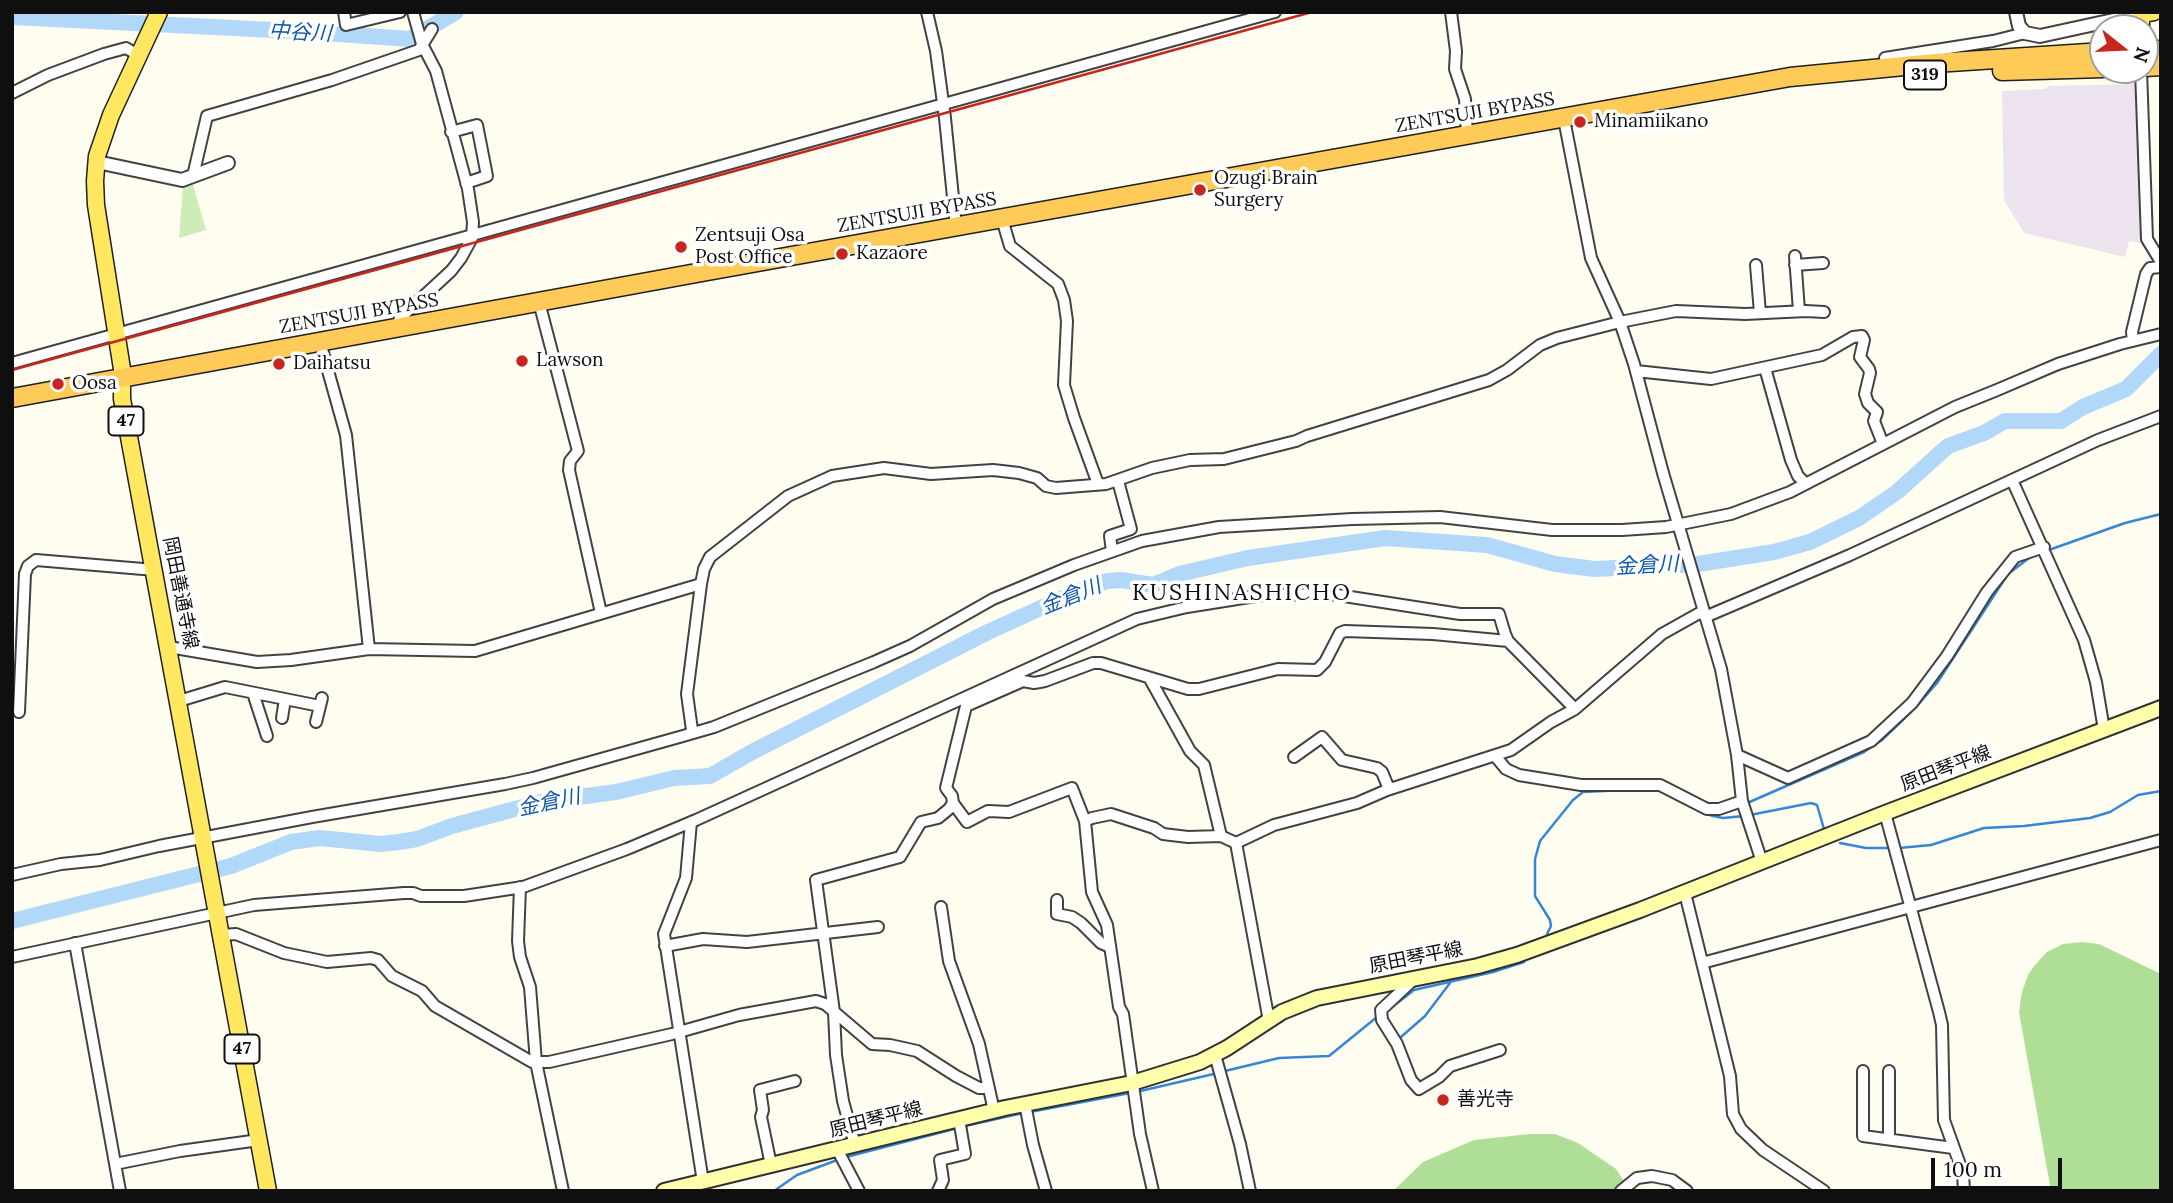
<!DOCTYPE html>
<meta charset="utf-8">
<style>
body{margin:0}
#map{position:relative;width:2173px;height:1203px;overflow:hidden;background:#fffdf0;font-family:Lora,serif}
canvas{display:block}
.frame{position:absolute;inset:0;border:14px solid #0f0f0f;pointer-events:none}
.north{position:absolute;left:2089px;top:14px;width:70px;height:70px;box-sizing:border-box;background:#fff;border:2px solid #9f9f9f;border-radius:50%;rotate:108deg;font-size:19px;font-weight:700;line-height:28px;text-align:center;color:#0f0f0f}
.north::after{content:'';display:block;margin:auto;width:24px;height:32px;background:#c7261e;clip-path:polygon(50% 0,100% 100%,50% 72%,0 100%)}
.scale{position:absolute;left:1931px;top:1158px;width:131px;height:32px;box-sizing:border-box;border:4px solid #0f0f0f;border-top:0;padding-left:9px;font-size:21px;line-height:24px;white-space:nowrap;color:#0f0f0f;-webkit-text-stroke:5px #fff;paint-order:stroke}
</style>
<div id="map">
<canvas width="2173" height="1203"></canvas>
<div class="frame"></div>
<div class="north">N</div>
<div class="scale">100 m</div>
</div>
<script>
const g = document.querySelector('canvas').getContext('2d');
g.lineJoin = 'round';
function paint(path, color) { g.fillStyle = color; g.fill(path, 'evenodd'); }
const toPath = rows => new Path2D(rows.map(r => 'M' + r).join(''));
function stroke(path, color, width, dash) { g.strokeStyle = color; g.lineWidth = width; g.lineCap = dash ? 'butt' : 'round'; g.setLineDash(dash || []); g.stroke(path); }
function label(font, color, halo, rows, align = 'center') {
  g.font = font + ' Lora,"Noto Sans JP",serif'; g.lineWidth = 7; g.setLineDash([]); g.textBaseline = 'middle'; g.strokeStyle = halo; g.fillStyle = color; for (const [text, x, y, turn = 0] of rows) {
    g.save(); g.translate(x, y); g.rotate((+turn || 0) * Math.PI / 180); g.textAlign = isNaN(turn) ? turn : align; if (halo) g.strokeText(text, 0, 0); g.fillText(text, 0, 0); g.restore();
  }
}
const industrial = toPath([
 [2135,84,2136,120,2141,125,2142,243,2129,241,2125,257,2024,233,2004,200,2002,91,2044,89,2049,86]
]);
const green = toPath([
 [193,184,206,230,179,238,183,187]
]);
const forest = toPath([
 [2082,942,2099,944,2161,974,2161,1191,2051,1191,2019,1012,2022,992,2028,975,2035,965,2047,952,2063,944],
 [1530,1134,1555,1134,1578,1143,1616,1169,1630,1191,1393,1191,1423,1162,1474,1140]
]);
const stream = toPath([
 [2046,551,2125,523,2161,514],
 [1745,804,1864,752,1882,740,1916,707,1937,683,2008,574,2033,555],
 [1699,811,1713,816,1719,814],
 [1750,815,1811,803,1817,805,1824,829],
 [1713,816,1723,818,1744,816],
 [1840,843,1866,848,1892,848],
 [1899,848,1931,845,1984,828,2024,826,2090,818,2110,812,2138,795,2161,791],
 [1547,934,1551,926,1550,920,1535,896,1535,859,1540,841,1573,800,1583,792,1625,790],
 [1386,1012,1414,990,1493,972,1524,962],
 [1401,1037,1425,1016,1450,983],
 [1225,1071,1279,1058,1329,1056,1377,1017],
 [1136,1092,1218,1073],
 [1030,1112,1130,1093],
 [965,1126,1023,1113],
 [846,1157,958,1128],
 [774,1191,797,1175,840,1159]
]);
const river = toPath([
 [12,17,294,31,410,39,456,12],
 [12,921,231,866,291,842,320,838,381,844,399,842,417,839,452,826,541,802,616,792,674,778,710,776,752,752,988,632,1065,597,1107,581,1121,580,1153,585,1179,574,1248,558,1385,538,1487,545,1555,564,1595,569,1698,564,1774,552,1810,542,1859,518,1897,492,1948,446,1984,433,2005,421,2061,421,2083,407,2126,389,2161,354]
]);
const minor = toPath([
 [344,12,346,25,400,12],
 [927,12,936,51,945,118,956,227],
 [1451,12,1456,51,1455,69,1465,99,1467,135],
 [1885,58,1993,41,2025,33],
 [2141,70,2147,239,2161,262],
 [12,93,48,75,104,54,126,48,138,55],
 [1564,119,1591,258,1620,322,1634,364,1663,473,1721,669,1737,755,1742,801,1762,862],
 [451,132,477,125,487,176,466,183],
 [193,176,207,116,332,80,419,50,432,29],
 [1002,219,1010,246,1058,284,1064,300,1067,321,1064,385,1074,418,1098,484],
 [1795,256,1799,311],
 [1756,265,1760,313],
 [1795,265,1823,263],
 [539,302,578,451,570,461,569,470,601,613],
 [396,328,400,318,451,271,461,258,472,238,473,222,468,189,436,71,422,44,413,12],
 [2133,341,2132,332,2146,274,2150,268,2161,267],
 [320,342,346,435,369,649],
 [12,363,1275,12],
 [1765,368,1791,460,1798,476,1806,484],
 [1636,371,1711,379,1822,355,1853,337,1862,336,1864,340,1860,357,1869,369,1870,373,1865,394,1868,403,1877,412,1874,421,1883,444],
 [2012,480,2084,640,2096,682,2104,730],
 [1112,551,1110,536,1131,529,1118,481],
 [1705,617,1850,555,2098,440,2161,416],
 [169,647,257,662,291,660,369,649,475,651,701,584],
 [1150,679,1190,751,1204,765,1221,836],
 [253,693,267,736],
 [179,701,225,687,320,706],
 [19,712,25,574,28,566,36,560,155,570],
 [282,718,285,699],
 [316,722,322,698],
 [692,730,687,694,701,584,704,569,710,557,788,496,832,476,884,468,931,474,993,470,1019,473,1037,478,1046,486,1056,488,1106,484,1152,468,1190,460,1224,459,1296,441,1307,436,1489,380,1507,370,1540,345,1557,338,1620,322,1676,311,1745,314,1806,311,1824,312],
 [1737,755,1788,778,1871,741,1912,703,1947,656,1987,592,2015,557,2044,547],
 [1294,757,1322,737,1342,760,1377,768,1382,772,1389,789],
 [1496,757,1506,769,1519,775,1581,785,1660,785,1707,809,1719,809,1742,801],
 [953,803,967,822,988,811,1009,812,1072,788,1085,821],
 [1885,813,1939,1012,1942,1025,1944,1120,1963,1173,1964,1191],
 [691,822,686,878,664,934,703,1182],
 [1236,843,1274,825,1357,803,1387,790,1511,750,1551,722,1575,709,1662,634,1703,611],
 [1236,843,1269,1021],
 [12,875,61,864,100,860,159,846,312,817,505,784,533,778,683,736,714,727,874,662,910,646,993,599,1074,565,1142,541,1219,527,1352,519,1440,517,1552,530,1622,530,1666,527,1731,514,1790,492,1955,407,1997,390,2058,364,2120,344,2161,334],
 [520,887,518,941,520,957,530,987,536,1062,563,1191],
 [1685,893,1730,1076,1733,1114,1741,1129,1763,1150,1824,1191],
 [1057,900,1057,914,1072,917,1081,923,1101,943,1110,947],
 [941,907,949,961,979,1044,994,1111],
 [222,935,236,934,284,953,327,962,371,958,378,960,392,976,422,991,435,1006,532,1062,549,1062,672,1034,739,1015,816,1001,825,1004,872,1044,890,1045,917,1051,956,1076,979,1088,988,1088],
 [75,943,120,1191],
 [665,946,703,939,747,942,878,927],
 [12,957,254,905,404,893,413,893,421,896,464,896,523,887,627,849,696,820,1137,619,1187,607,1262,595,1331,594,1460,614,1499,614,1505,634,1508,641],
 [1702,963,2161,840],
 [1414,979,1381,1010,1382,1020,1397,1044,1411,1080,1419,1089,1439,1077,1450,1066,1500,1050],
 [1215,1055,1240,1144,1250,1191],
 [1863,1071,1863,1136,1953,1148],
 [1025,1104,1033,1145,1046,1191],
 [1889,1139,1889,1071],
 [855,1145,843,1101,836,1055,834,1012,816,880,900,857,921,822,938,818,949,809,953,803,952,796,946,788,966,706,1023,681,1034,683,1045,681,1093,663,1101,663,1188,689,1199,689,1278,669,1317,670,1325,662,1340,633,1345,631,1433,634,1508,641,1575,709],
 [837,1149,859,1191],
 [115,1164,180,1151,259,1140],
 [771,1165,761,1117,763,1110,760,1090,795,1081],
 [938,1191,943,1180,940,1160,965,1154,959,1119],
 [1153,1191,1140,1134,1123,1014,1119,1007,1107,925,1092,892,1085,821,1092,818,1111,814,1154,828,1163,834,1188,837,1221,836,1236,843],
 [1621,1191,1637,1178,1652,1176,1672,1180,1687,1191]
]);
const tertiary = toPath([
 [2016,12,2019,26,2025,33,2040,36,2141,14],
 [97,162,182,180,228,163]
]);
const secondary = toPath([
 [664,1191,1005,1108,1132,1083,1200,1062,1227,1048,1282,1012,1317,998,1478,966,1517,955,1640,910,1885,813,2161,708]
]);
const primary = toPath([
 [159,12,111,115,97,156,95,181,96,205,122,369,122,399,268,1191],
 [2141,28,2141,14,2154,12]
]);
const trunk = toPath([
 [2145,50,2161,50],
 [2145,67,2161,66],
 [2002,71,2103,68],
 [12,398,702,272,1790,77,1935,63,2103,52]
]);
const rail = toPath([
 [12,370,1312,12]
]);
const markers = [
 [1580,122,7,"#c7261e"],
 [1200,190,7,"#c7261e"],
 [681,247,7,"#c7261e"],
 [842,254,7,"#c7261e"],
 [522,361,7,"#c7261e"],
 [279,364,7,"#c7261e"],
 [58,384,7,"#c7261e"],
 [1443,1100,7,"#c7261e"]
];
const shields = [
 [1925,75,42],
 [126,421,35],
 [242,1049,35]
];
const shieldNames = [
 ["319",1925,75],
 ["47",126,421],
 ["47",242,1049]
];
const streetNames = [
 ["ZENTSUJI BYPASS",1475,113,-10],
 ["ZENTSUJI BYPASS",917,213,-10],
 ["ZENTSUJI BYPASS",359,314,-10],
 ["岡田善通寺線",180,593,79],
 ["原田琴平線",1946,769,-21],
 ["原田琴平線",1416,958,-11],
 ["原田琴平線",876,1120,-14]
];
const poiNames = [
 ["Minamiikano",1594,122],
 ["Ozugi Brain",1214,179],
 ["Surgery",1214,201],
 ["Zentsuji Osa",695,236],
 ["Post Office",695,258],
 ["Kazaore",856,254],
 ["Lawson",536,361],
 ["Daihatsu",293,364],
 ["Oosa",72,384],
 ["善光寺",1457,1100]
];
const waterNames = [
 ["中谷川",300,33,3],
 ["金倉川",1647,566,-3],
 ["金倉川",1071,597,-22],
 ["金倉川",549,803,-12]
];
const quarterNames = [
 ["KUSHINASHICHO",1242,593]
];
paint(industrial, '#ede3ee');
paint(green, '#ceecb7');
paint(forest, '#afde96');
stroke(stream, '#3586d5', 2.5);
stroke(river, '#b2d8f9', 16);
stroke(minor, '#424242', 14);
stroke(tertiary, '#424242', 16);
stroke(secondary, '#313131', 18);
stroke(primary, '#202020', 19);
stroke(trunk, '#202020', 21);
stroke(minor, '#fff', 10);
stroke(tertiary, '#fff', 12);
stroke(secondary, '#fffeab', 14);
stroke(primary, '#ffe760', 16);
stroke(trunk, '#fecb59', 18);
stroke(rail, '#c7261e', 2.5);
for (const [x, y, r, color] of markers) { const dot = new Path2D(); dot.arc(x, y, r, 0, 2 * Math.PI); g.fillStyle = color; g.fill(dot); stroke(dot, '#fff', 2.5); }
for (const [x, y, w] of shields) { const box = new Path2D(); box.roundRect(x - w / 2, y - 14.5, w, 29, 5); g.fillStyle = '#fff'; g.fill(box); stroke(box, '#0f0f0f', 2); }
label('bold 18px', '#0f0f0f', null, shieldNames);
label('19px', '#0f0f0f', '#fff', streetNames);
label('19px', '#0f0f0f', '#fff', poiNames, 'left');
label('italic 21px', '#1058a8', '#fff', waterNames);
g.letterSpacing = '2px';
label('23px', '#0f0f0f', '#fff', quarterNames);
g.letterSpacing = '0px';
</script>
